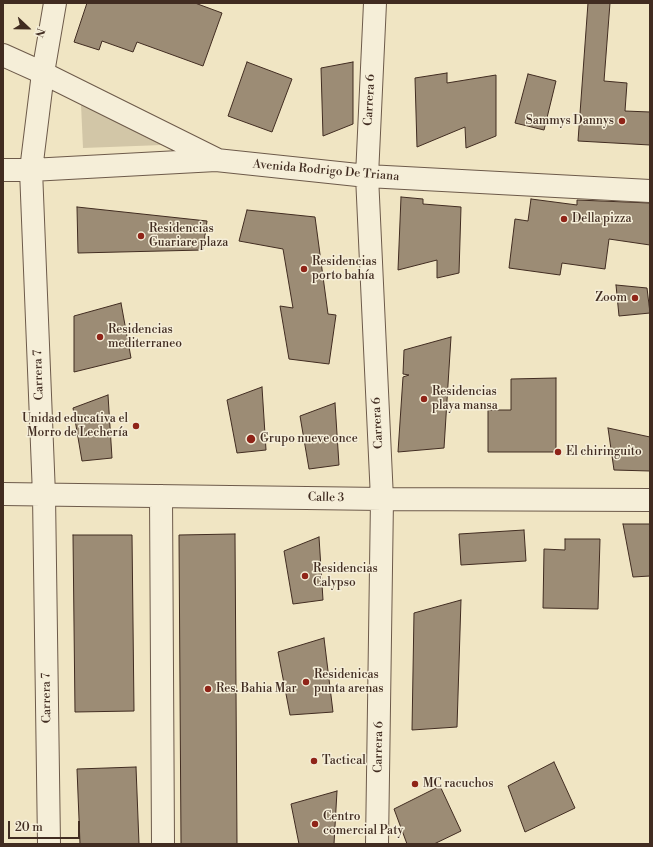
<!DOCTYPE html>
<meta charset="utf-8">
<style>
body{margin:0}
#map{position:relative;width:653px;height:847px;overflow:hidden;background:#f0e5c3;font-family:"Libre Bodoni",serif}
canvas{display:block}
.frame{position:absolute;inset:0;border:4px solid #412c21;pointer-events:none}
.north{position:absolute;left:8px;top:8px;width:40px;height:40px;-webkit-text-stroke:3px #f5eed8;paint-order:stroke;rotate:112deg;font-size:11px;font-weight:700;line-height:16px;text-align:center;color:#412c21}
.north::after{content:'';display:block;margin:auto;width:14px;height:18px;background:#412c21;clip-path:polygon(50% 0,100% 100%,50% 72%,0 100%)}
.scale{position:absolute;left:8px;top:821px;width:72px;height:18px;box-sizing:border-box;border:2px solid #412c21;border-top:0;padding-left:5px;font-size:12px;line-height:14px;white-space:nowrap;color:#412c21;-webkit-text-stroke:3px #f5eed8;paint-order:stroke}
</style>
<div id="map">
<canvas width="653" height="847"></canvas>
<div class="frame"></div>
<div class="north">N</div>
<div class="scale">20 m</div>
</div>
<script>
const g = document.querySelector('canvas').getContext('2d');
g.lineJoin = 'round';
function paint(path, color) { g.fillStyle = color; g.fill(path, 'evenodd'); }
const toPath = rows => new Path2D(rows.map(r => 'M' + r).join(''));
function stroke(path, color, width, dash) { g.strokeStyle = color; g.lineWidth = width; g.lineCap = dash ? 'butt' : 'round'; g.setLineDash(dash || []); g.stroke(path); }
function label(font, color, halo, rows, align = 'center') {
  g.font = font + ' "Libre Bodoni",serif'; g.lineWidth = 3; g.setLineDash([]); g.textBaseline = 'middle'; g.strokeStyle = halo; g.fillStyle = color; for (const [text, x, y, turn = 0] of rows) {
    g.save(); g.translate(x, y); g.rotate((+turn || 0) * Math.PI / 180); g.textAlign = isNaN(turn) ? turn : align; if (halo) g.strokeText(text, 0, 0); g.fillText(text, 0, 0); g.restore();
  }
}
const green = toPath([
 [81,104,162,145,83,148]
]);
const building = toPath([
 [87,3,195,3,222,13,203,66,137,42,133,52,102,41,99,50,74,42,87,3],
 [588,3,610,3,604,81,627,83,625,111,650,112,650,145,578,141,588,3],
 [247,62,292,79,272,132,228,116,247,62],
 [353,62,353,124,323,136,321,68,353,62],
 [447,73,447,83,496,75,496,136,466,148,465,127,417,147,415,78,447,73],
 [528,74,556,81,544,130,515,123,528,74],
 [401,197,423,199,423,204,461,207,459,273,437,278,437,260,398,270,401,197],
 [531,199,577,205,577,200,650,203,650,245,609,239,605,269,562,263,560,275,509,268,515,219,528,221,531,199],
 [77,207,207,221,203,250,78,253,77,207],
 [247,210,315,217,328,314,336,315,329,364,289,359,280,306,293,308,283,249,239,241,247,210],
 [616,285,647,288,650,313,619,316,616,285],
 [121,303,131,358,74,372,74,316,121,303],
 [451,337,444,448,398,452,403,377,409,375,403,374,404,350,451,337],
 [556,378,556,452,488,452,488,410,511,410,511,379,556,378],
 [262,387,266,450,237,453,227,400,262,387],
 [108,395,112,458,82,461,73,408,108,395],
 [335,403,339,465,309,469,300,416,335,403],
 [608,428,650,437,650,471,614,470,608,428],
 [623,524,650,524,650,576,633,577,623,524],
 [524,530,526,561,461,565,459,534,524,530],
 [235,534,237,844,181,844,179,535,235,534],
 [73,535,132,535,134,711,75,712,73,535],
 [319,537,323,600,293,604,284,551,319,537],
 [565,539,600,539,598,609,543,608,544,549,565,550,565,539],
 [461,600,457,727,412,730,414,613,461,600],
 [324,638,333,712,290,715,278,652,324,638],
 [554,762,575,808,525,832,508,786,554,762],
 [136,767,139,844,80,844,77,769,136,767],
 [440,786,461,831,434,844,407,844,394,809,440,786],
 [337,791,334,844,299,844,291,804,337,791]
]);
const minor = toPath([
 [375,3,367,176,382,499,377,844],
 [3,55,43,73,216,159],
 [3,170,31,170,216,160,367,176,650,191],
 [3,494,382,499,650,500],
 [161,496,163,844],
 [49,844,44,495,31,170,43,73,55,3]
]);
const markers = [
 [622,121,4,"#8f2418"],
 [564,219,4,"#8f2418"],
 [141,236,4,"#8f2418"],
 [304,269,4,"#8f2418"],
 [635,298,4,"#8f2418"],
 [100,337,4,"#8f2418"],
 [424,399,4,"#8f2418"],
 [136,426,4,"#8f2418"],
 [251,439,5,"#8f2418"],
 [558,452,4,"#8f2418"],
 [305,576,4,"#8f2418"],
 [306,682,4,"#8f2418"],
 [208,689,4,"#8f2418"],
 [314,761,4,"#8f2418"],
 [415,784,4,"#8f2418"],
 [315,824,4,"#8f2418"]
];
const streetNames = [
 ["Carrera 6",370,100,-87],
 ["Avenida Rodrigo De Triana",326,171,5],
 ["Carrera 7",39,375,-92],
 ["Carrera 6",378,423,-93],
 ["Calle 3",326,498,1],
 ["Carrera 7",47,698,-91],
 ["Carrera 6",379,747,-89]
];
const poiNames = [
 ["Sammys Dannys",614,121,"right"],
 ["Della pizza",572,219],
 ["Residencias",149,229],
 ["Guariare plaza",149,243],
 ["Residencias",312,262],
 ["porto bahía",312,276],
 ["Zoom",627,298,"right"],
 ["Residencias",108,330],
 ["mediterraneo",108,344],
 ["Residencias",432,392],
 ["playa mansa",432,406],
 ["Unidad educativa el",128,419,"right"],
 ["Morro de Lechería",128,433,"right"],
 ["Grupo nueve once",260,439],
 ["El chiringuito",566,452],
 ["Residencias",313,569],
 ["Calypso",313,583],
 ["Residenicas",314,675],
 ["punta arenas",314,689],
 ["Res. Bahia Mar",216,689],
 ["Tactical",322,761],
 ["MC racuchos",423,784],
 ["Centro",323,817],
 ["comercial Paty",323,831]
];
paint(green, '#d2c6a7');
paint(building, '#9c8c75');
stroke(building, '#412c21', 1);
stroke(minor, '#6d5a4a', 24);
stroke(minor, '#f5eed8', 22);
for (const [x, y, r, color] of markers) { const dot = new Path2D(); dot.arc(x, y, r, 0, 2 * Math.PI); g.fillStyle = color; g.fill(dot); stroke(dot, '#f5eed8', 1.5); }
label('12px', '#412c21', '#f5eed8', streetNames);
label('12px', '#412c21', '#f5eed8', poiNames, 'left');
</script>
